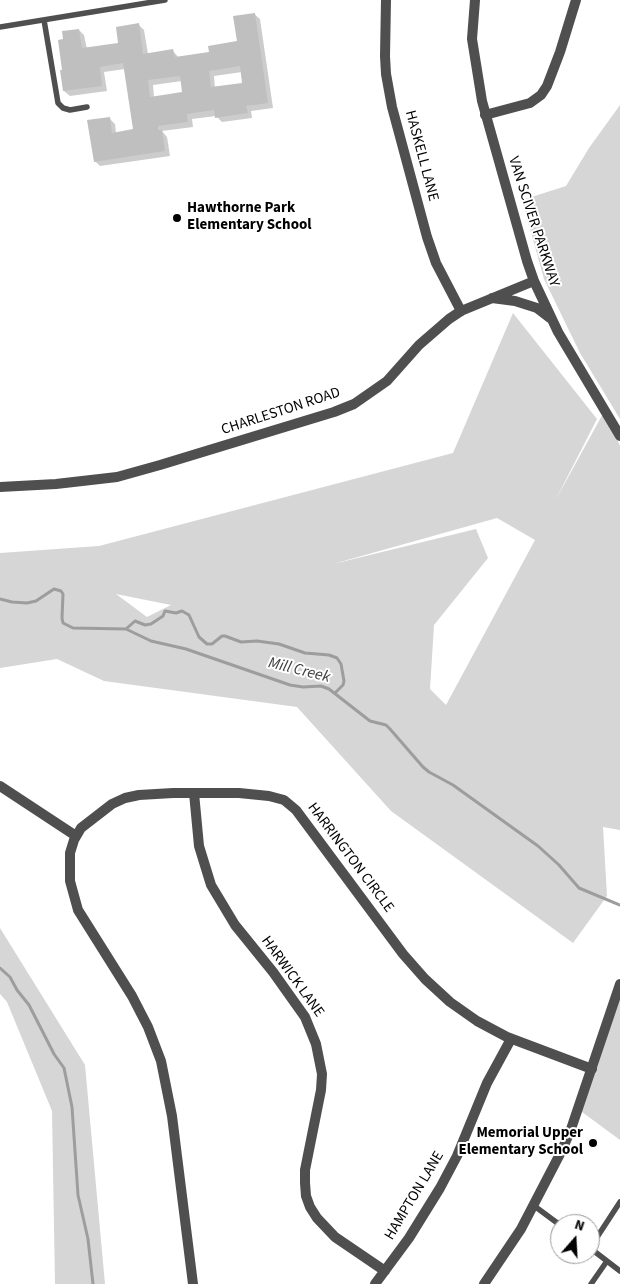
<!DOCTYPE html>
<style>
body{margin:0}
#map{position:relative;width:620px;height:1284px;overflow:hidden;background:#fff;font-family:"Source Sans 3",sans-serif}
canvas{display:block}
.north{position:absolute;left:550px;top:1214px;width:50px;height:50px;box-sizing:border-box;background:#fff;border:1px solid #999;border-radius:50%;rotate:19deg;font-size:14px;font-weight:700;line-height:20px;text-align:center;color:#000}
.north::after{content:'';display:block;margin:auto;width:18px;height:22px;background:#000;clip-path:polygon(50% 0,100% 100%,50% 72%,0 100%)}
</style>
<div id="map">
<canvas width="620" height="1284"></canvas>
<div class="north">N</div>
</div>
<script>
const g = document.querySelector('canvas').getContext('2d');
g.lineJoin = 'round';
function paint(path, color) { g.fillStyle = color; g.fill(path, 'evenodd'); }
const toPath = rows => new Path2D(rows.map(r => 'M' + r).join(''));
function stroke(path, color, width, dash) { g.strokeStyle = color; g.lineWidth = width; g.lineCap = dash ? 'butt' : 'round'; g.setLineDash(dash || []); g.stroke(path); }
function label(font, color, halo, rows, align = 'center') {
  g.font = font + ' "Source Sans 3",sans-serif'; g.lineWidth = 4; g.setLineDash([]); g.textBaseline = 'middle'; g.strokeStyle = halo; g.fillStyle = color; for (const [text, x, y, turn = 0] of rows) {
    g.save(); g.translate(x, y); g.rotate((+turn || 0) * Math.PI / 180); g.textAlign = isNaN(turn) ? turn : align; if (halo) g.strokeText(text, 0, 0); g.fillText(text, 0, 0); g.restore();
  }
}
const green = toPath([
 [620,105,620,419,580,353,544,279,522,200,566,186,589,148],
 [513,313,597,419,555,501,605,410,620,446,620,830,603,827,607,896,573,943,391,811,297,707,104,681,57,659,0,668,0,553,99,546,453,453],
 [497,518,535,540,446,705,430,689,434,625,488,558,476,529,333,564],
 [116,594,171,605,147,617],
 [0,928,85,1065,105,1284,55,1284,52,1111,7,1002,0,994],
 [620,982,620,1140,578,1109]
]);
const shadow = toPath([
 [254,14,260,19,273,108,251,111,252,118,222,122,216,116,192,119,193,127,162,131,167,137,170,156,100,166,95,161,109,118,115,124,116,133,134,131,125,69,104,72,107,91,70,96,64,91,61,71,63,71,65,40,79,30,84,35,87,49,119,44,139,25,144,30,148,54,173,51,179,58,211,53,238,43],
 [242,72,244,84,215,88,214,76],
 [182,81,184,93,154,97,153,85]
]);
const stream = toPath([
 [0,599,12,602,27,603,36,601,54,589,61,591,63,594,62,618,63,623,73,628,126,629,151,641,186,649,290,685,303,687,321,686,329,689,370,721,386,725,390,729,423,767,429,772,453,785,538,846,559,865,579,888,620,905],
 [126,629,135,621,145,625,151,624,163,616,165,611,176,613,182,611,189,615,199,637,207,644,212,644,222,636,225,636,241,642,257,641,279,644,305,653,329,655,337,658,341,664,344,681,343,685,335,693],
 [0,968,10,977,17,990,29,1005,54,1054,64,1068,72,1107,78,1195,88,1239,93,1284]
]);
const building = toPath([
 [255,13,268,103,246,106,248,113,215,118,214,110,187,114,188,122,158,126,158,130,162,130,165,151,94,162,87,120,110,117,112,133,133,129,123,63,100,67,102,86,63,91,60,70,62,70,58,40,63,39,62,31,79,29,82,48,118,43,116,27,139,23,143,54,173,49,175,57,209,52,208,46,237,41,233,16],
 [240,66,242,83,211,87,209,71],
 [180,76,182,92,150,97,148,80]
]);
const service = toPath([
 [44,20,58,103,63,108,70,110,87,107],
 [0,27,165,0],
 [533,1205,560,1225],
 [590,1248,620,1202],
 [590,1248,620,1271],
 [591,1284,607,1261]
]);
const minor = toPath([
 [386,0,385,56,386,74,392,107,427,237,436,263,461,311],
 [485,115,530,103,541,95,547,86,560,52,576,0],
 [0,786,76,836],
 [194,793,199,846,211,885,235,925,273,972,305,1017,316,1044,322,1074,321,1090,305,1170,305,1183,306,1196,310,1207,317,1218,335,1237,385,1271],
 [193,1284,172,1116,161,1061,148,1027,132,996,78,910,70,881,70,853,74,840,81,828,112,804,125,798,139,795,173,793,239,793,269,796,284,800,296,810,403,954,425,979,450,1002,477,1021,507,1037,592,1069],
 [375,1284,409,1238,440,1188,457,1156,487,1083,511,1039]
]);
const tertiary = toPath([
 [475,0,472,39,482,101,527,261,534,281,558,332,620,436],
 [492,298,515,301,537,308,550,318],
 [0,487,56,484,117,477,160,465,334,412,354,404,387,381,419,345,449,319,461,311,534,281],
 [484,1284,521,1229,560,1154,570,1132,620,984]
]);
const markers = [
 [177,218,5,"#000"],
 [593,1143,5,"#000"]
];
const streetNames = [
 ["HASKELL LANE",421,156,75],
 ["VAN SCIVER PARKWAY",533,222,72],
 ["CHARLESTON ROAD",281,412,-18],
 ["HARRINGTON CIRCLE",350,858,53],
 ["HARWICK LANE",292,977,54],
 ["HAMPTON LANE",415,1196,-59]
];
const poiNames = [
 ["Hawthorne Park",187,209],
 ["Elementary School",187,226],
 ["Memorial Upper",583,1134,"right"],
 ["Elementary School",583,1151,"right"]
];
const waterNames = [
 ["Mill Creek",299,671,14]
];
paint(green, '#d6d6d6');
paint(shadow, '#0003');
stroke(stream, '#9d9d9d', 3);
paint(building, '#bfbfbf');
stroke(service, '#4f4f4f', 5.5);
stroke(minor, '#4f4f4f', 10);
stroke(tertiary, '#4f4f4f', 10);
for (const [x, y, r, color] of markers) { const dot = new Path2D(); dot.arc(x, y, r, 0, 2 * Math.PI); g.fillStyle = color; g.fill(dot); stroke(dot, '#fff', 2); }
label('15px', '#000', '#fff', streetNames);
label('bold 15px', '#000', '#fff', poiNames, 'left');
label('italic 16px', '#3e3e3e', '#fff', waterNames);
</script>
